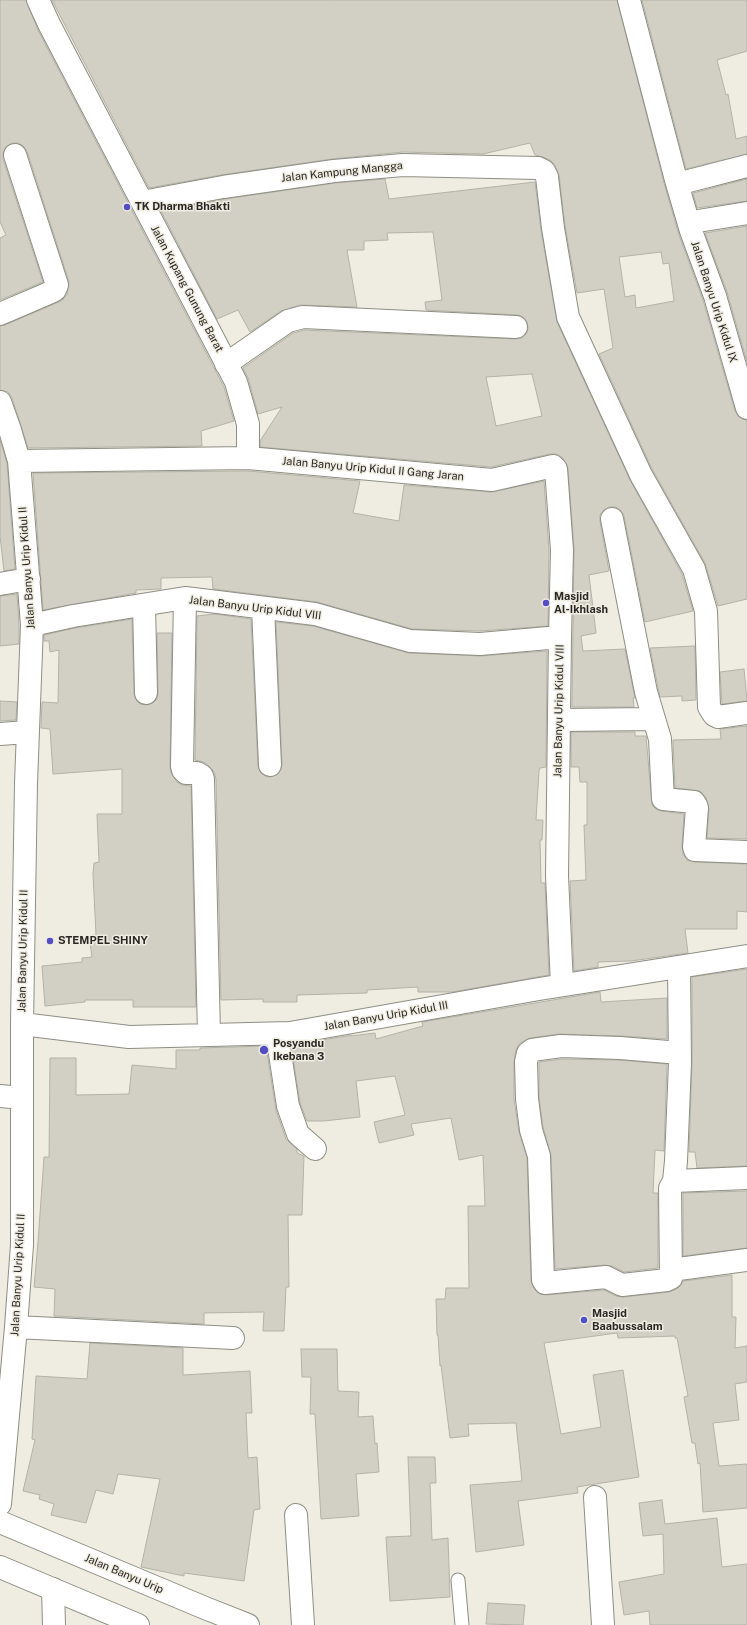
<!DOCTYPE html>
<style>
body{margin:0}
canvas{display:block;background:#efede1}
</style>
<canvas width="747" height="1625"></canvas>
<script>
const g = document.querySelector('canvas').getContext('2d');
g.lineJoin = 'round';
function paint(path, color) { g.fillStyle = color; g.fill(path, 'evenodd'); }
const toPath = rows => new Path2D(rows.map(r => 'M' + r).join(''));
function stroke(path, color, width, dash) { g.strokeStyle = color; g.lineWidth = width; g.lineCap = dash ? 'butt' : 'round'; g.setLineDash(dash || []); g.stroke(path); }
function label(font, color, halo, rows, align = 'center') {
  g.font = font + ' "Public Sans",sans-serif'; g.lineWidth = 3; g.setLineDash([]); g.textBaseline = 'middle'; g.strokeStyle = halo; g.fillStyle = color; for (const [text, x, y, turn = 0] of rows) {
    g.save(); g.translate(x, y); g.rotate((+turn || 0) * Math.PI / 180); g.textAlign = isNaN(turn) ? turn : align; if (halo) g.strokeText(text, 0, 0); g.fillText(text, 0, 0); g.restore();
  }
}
const building = toPath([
 [0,0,26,0,38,30,224,387,234,421,201,431,202,446,28,448,12,398,8,392,0,390,0,326,5,325,61,301,67,295,69,282,27,151,23,146,18,143,12,143,6,147,3,153,3,159,43,282,0,300,0,238,6,235,0,222,0,0],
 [52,0,617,0,664,183,679,235,703,300,735,411,739,417,747,420,747,599,718,606,705,563,652,469,599,354,613,348,604,289,577,293,565,226,559,175,555,165,550,160,543,157,535,155,530,143,483,154,403,152,332,159,221,175,149,188,52,0],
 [661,252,663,264,669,263,674,301,636,308,635,295,625,297,619,257,661,252],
 [642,0,747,0,747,51,717,60,726,95,728,94,736,139,747,136,747,154,686,169,642,0],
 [385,179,389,199,535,182,541,230,557,322,630,480,682,574,693,611,645,622,624,516,621,511,616,507,609,507,604,510,600,515,600,521,609,571,589,575,596,633,581,636,583,651,625,649,635,698,633,698,634,707,572,707,574,549,568,468,562,457,556,454,550,454,491,467,260,447,260,441,282,407,258,414,248,378,243,368,293,333,304,330,515,339,522,338,527,333,528,328,527,322,523,317,517,315,426,310,425,302,442,300,433,232,387,233,388,240,364,241,364,250,347,250,357,307,300,305,281,311,250,332,238,310,217,319,161,211,225,199,335,183,385,179],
 [532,374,542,416,496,426,486,377,532,374],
 [747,179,747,201,697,208,693,193,747,179],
 [747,226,747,362,727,292,705,233,747,226],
 [0,440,7,463,15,569,4,571,0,536,0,440],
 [248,471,360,481,353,513,399,521,404,485,491,492,544,481,549,550,548,626,480,631,412,629,317,602,213,589,212,577,161,578,161,589,136,590,136,593,43,610,33,473,248,471],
 [17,594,19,625,19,644,0,646,0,596,17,594],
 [215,614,251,619,258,766,260,772,265,776,270,777,277,775,281,770,282,764,276,622,313,626,409,653,480,656,547,651,546,767,540,768,539,771,536,820,543,820,542,840,540,840,541,883,545,883,549,975,452,992,418,992,418,987,367,990,367,993,297,995,297,1002,263,1002,263,999,221,1000,216,779,214,772,208,765,203,762,195,760,197,616,215,614],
 [132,619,134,693,136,700,140,704,147,705,153,703,157,699,158,693,157,633,172,633,170,766,171,773,177,782,182,785,191,786,196,1007,133,1007,133,1000,85,1000,85,1002,45,1006,42,966,82,962,82,958,92,957,89,936,96,935,93,874,94,863,99,862,97,814,122,814,122,769,53,774,50,729,41,728,42,702,58,703,59,650,50,652,49,641,44,641,44,635,75,628,132,619],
 [695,646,696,700,682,701,682,696,660,697,650,648,695,646],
 [744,669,747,701,722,704,720,672,744,669],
 [0,701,17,702,16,720,0,721,0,701],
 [747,726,747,839,707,838,709,809,706,798,700,791,675,788,673,740,721,739,720,729,747,726],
 [571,732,635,732,635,736,646,736,652,805,656,809,661,811,684,814,682,846,683,854,687,860,695,862,747,864,747,912,737,911,737,929,685,929,688,953,631,961,598,962,598,967,574,971,570,881,586,880,584,825,587,825,587,782,580,782,579,767,571,767,571,732],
 [747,969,747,1166,697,1168,695,1152,689,1152,692,1063,692,977,747,969],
 [600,992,601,1002,667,998,667,1039,621,1036,559,1034,530,1038,520,1043,516,1050,514,1062,514,1099,519,1132,527,1158,531,1281,535,1290,540,1294,546,1295,604,1290,616,1296,623,1297,669,1292,677,1289,681,1285,683,1281,732,1275,732,1317,736,1317,735,1348,747,1346,747,1382,735,1384,739,1420,713,1423,719,1466,747,1464,747,1508,703,1512,700,1463,698,1464,695,1443,692,1443,684,1397,688,1396,677,1338,675,1338,675,1336,618,1338,617,1333,544,1343,561,1434,601,1427,593,1375,623,1370,639,1477,577,1487,578,1493,518,1501,524,1545,476,1552,470,1485,522,1481,516,1423,468,1424,469,1436,450,1438,441,1365,440,1366,438,1335,437,1335,436,1299,445,1299,446,1288,469,1288,468,1206,485,1206,483,1155,459,1160,451,1118,411,1124,414,1135,379,1143,374,1122,405,1115,395,1076,356,1081,360,1117,324,1121,307,1121,300,1103,291,1045,347,1036,351,1035,351,1036,375,1033,376,1039,423,1026,422,1022,600,992],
 [266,1046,276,1110,286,1139,297,1149,297,1153,304,1156,302,1215,288,1215,289,1287,286,1287,284,1331,263,1331,264,1312,204,1313,204,1324,54,1316,55,1289,34,1287,38,1242,44,1157,49,1157,50,1058,76,1058,76,1095,129,1094,132,1065,176,1069,176,1050,200,1050,200,1048,266,1046],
 [562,1059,619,1060,667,1064,664,1151,655,1150,653,1193,658,1193,658,1268,624,1272,612,1266,605,1265,555,1269,551,1156,543,1127,539,1098,539,1062,562,1059],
 [747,1191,747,1248,683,1256,683,1193,747,1191],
 [90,1343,183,1348,183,1375,250,1371,252,1413,246,1413,248,1458,257,1457,260,1509,254,1510,244,1581,184,1573,184,1576,141,1567,160,1479,118,1474,113,1494,96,1490,86,1523,51,1515,54,1504,39,1499,40,1495,23,1491,35,1440,32,1439,36,1376,87,1379,90,1343],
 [301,1349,337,1349,338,1391,359,1392,358,1417,373,1416,375,1444,377,1443,379,1472,356,1474,359,1516,321,1519,315,1414,310,1414,311,1377,302,1377,301,1349],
 [408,1457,435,1457,436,1483,430,1483,432,1540,448,1538,450,1597,390,1601,386,1537,411,1536,408,1457],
 [662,1500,665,1524,717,1518,722,1567,747,1564,747,1625,650,1625,649,1611,624,1615,619,1582,664,1574,663,1534,643,1536,639,1503,662,1500],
 [488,1603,525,1605,523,1625,486,1624,488,1603]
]);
const service = toPath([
 [458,1580,462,1625]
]);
const minor = toPath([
 [38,0,49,24,236,382,248,424,248,458],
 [629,0,676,180,691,231,715,296,747,408],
 [676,180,681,183,747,166],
 [142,202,223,187,334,171,403,165,538,168,544,171,547,177,553,228,568,317,641,475,694,569,706,611,709,707,714,715,718,717,747,713],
 [691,231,693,225,698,221,747,213],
 [0,314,49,293,55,290,57,285,15,155],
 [226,364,288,321,303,317,516,327],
 [0,402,10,430,19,461,32,625,26,783,22,1024,22,1245,16,1327,0,1504],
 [19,461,248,458,492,480,553,466,556,469,562,550,560,637],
 [612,519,646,692,660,739,663,799,694,802,696,805,697,808,694,847,695,850,747,852],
 [0,584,29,579],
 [185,598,182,766,183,770,186,773,197,773,202,776,203,779,209,1035],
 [144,605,146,693],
 [263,608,270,765],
 [32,625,73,616,185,598,315,614,410,641,480,644,560,637,557,876,562,985],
 [559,720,654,719],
 [0,734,27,732],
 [679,967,680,1063,676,1161,674,1181,670,1188,671,1278,667,1280,622,1285,606,1277,545,1283,543,1280,539,1156,531,1130,527,1099,526,1062,528,1053,532,1050,561,1046,620,1048,680,1053],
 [22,1024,129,1037,290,1033,539,989,747,956],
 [277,1034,288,1106,298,1134,315,1149],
 [0,1096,22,1098],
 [674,1181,747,1178],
 [671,1270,747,1260],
 [16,1327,233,1338],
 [595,1497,603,1625],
 [296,1515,303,1625],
 [53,1589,54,1625]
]);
const secondary = toPath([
 [0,1522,205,1608,248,1625],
 [0,1567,138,1625]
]);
const markers = [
 [127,207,4,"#544ec5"],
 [546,603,4,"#544ec5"],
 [50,941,4,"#544ec5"],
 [264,1050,5,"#544ec5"],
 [584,1320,4,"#544ec5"]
];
const streetNames = [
 ["Jalan Kampung Mangga",342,172,-6],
 ["Jalan Kupang Gunung Barat",187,289,62],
 ["Jalan Banyu Urip Kidul IX",714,302,72],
 ["Jalan Banyu Urip Kidul II Gang Jaran",373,469,5],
 ["Jalan Banyu Urip Kidul II",27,568,-94],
 ["Jalan Banyu Urip Kidul VIII",255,608,7],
 ["Jalan Banyu Urip Kidul VIII",559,711,-89],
 ["Jalan Banyu Urip Kidul II",23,951,-89],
 ["Jalan Banyu Urip Kidul III",386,1016,-10],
 ["Jalan Banyu Urip Kidul II",18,1275,-87],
 ["Jalan Banyu Urip",124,1574,23]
];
const poiNames = [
 ["TK Dharma Bhakti",135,207],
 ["Masjid",554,597],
 ["Al-Ikhlash",554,610],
 ["STEMPEL SHINY",58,941],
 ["Posyandu",273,1044],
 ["Ikebana 3",273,1057],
 ["Masjid",592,1314],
 ["Baabussalam",592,1327]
];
paint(building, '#d2d0c5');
stroke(building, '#b3b2a7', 1);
stroke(service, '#8f8e83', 15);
stroke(minor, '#8f8e83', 24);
stroke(secondary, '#8f8e83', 24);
stroke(service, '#fff', 13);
stroke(minor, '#fff', 22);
stroke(secondary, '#fff', 22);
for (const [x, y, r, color] of markers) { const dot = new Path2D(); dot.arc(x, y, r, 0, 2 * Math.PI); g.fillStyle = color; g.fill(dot); stroke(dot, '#efede1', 1.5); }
label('11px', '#282723', '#efede1', streetNames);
label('bold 11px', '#282723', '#efede1', poiNames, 'left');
</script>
